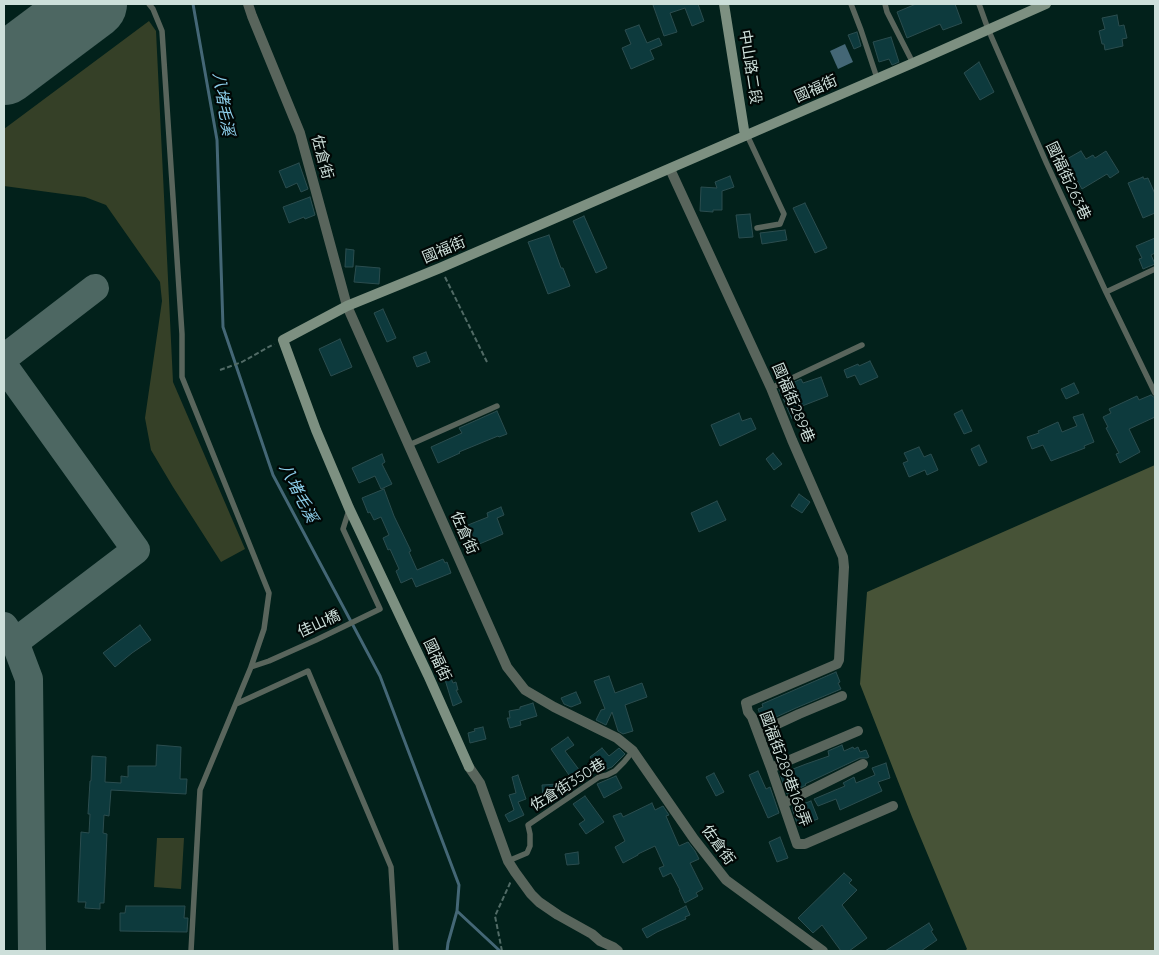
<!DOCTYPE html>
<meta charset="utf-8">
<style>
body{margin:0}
#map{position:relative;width:1159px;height:955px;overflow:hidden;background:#02211b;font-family:Quicksand,sans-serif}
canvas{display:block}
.frame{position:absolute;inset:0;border:5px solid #cddfda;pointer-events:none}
</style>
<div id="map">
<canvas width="1159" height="955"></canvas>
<div class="frame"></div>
</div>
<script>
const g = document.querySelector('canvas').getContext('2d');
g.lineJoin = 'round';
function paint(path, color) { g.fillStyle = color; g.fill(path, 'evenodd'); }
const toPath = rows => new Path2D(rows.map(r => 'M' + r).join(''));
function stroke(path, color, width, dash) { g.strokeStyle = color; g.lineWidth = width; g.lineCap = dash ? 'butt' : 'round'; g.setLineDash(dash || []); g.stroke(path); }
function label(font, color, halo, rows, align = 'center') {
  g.font = font + ' Quicksand,"Noto Sans TC",sans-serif'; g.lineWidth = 4.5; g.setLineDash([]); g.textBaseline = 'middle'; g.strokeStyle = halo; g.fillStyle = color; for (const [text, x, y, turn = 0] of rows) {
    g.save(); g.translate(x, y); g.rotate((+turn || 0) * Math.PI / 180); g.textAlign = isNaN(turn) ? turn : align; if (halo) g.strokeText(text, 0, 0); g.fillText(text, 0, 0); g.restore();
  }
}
const green = toPath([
 [149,21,156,31,173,382,245,549,221,562,173,487,151,450,145,418,162,301,160,282,106,205,85,197,4,186,4,129],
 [157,838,184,838,181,889,154,887]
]);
const forest = toPath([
 [1155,465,1155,951,965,951,967,949,912,817,860,684,867,592]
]);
const water = toPath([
 [845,44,853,62,838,69,830,51]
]);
const stream = toPath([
 [193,4,217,140,223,327,273,475,380,676,459,885,457,911,500,951],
 [447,951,448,943,457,911]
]);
const taxiway = toPath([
 [4,358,95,288],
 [4,366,136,550,15,642],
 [4,626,15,642,29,679,32,951]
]);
const runway = toPath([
 [4,70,92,4]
]);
const building = toPath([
 [658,4,698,4,704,21,692,26,685,8,670,13,677,32,664,36,653,5,658,4],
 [916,4,955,4,962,23,943,30,940,24,907,38,897,12,916,4],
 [1117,15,1119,26,1124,25,1127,38,1122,39,1123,46,1105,50,1104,44,1102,44,1099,31,1105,29,1102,18,1117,15],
 [639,25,647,43,659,38,662,45,650,50,654,59,631,69,622,48,631,44,625,30,639,25],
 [857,32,861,46,854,49,848,35,857,32],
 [891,37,899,62,892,65,889,59,879,62,873,42,891,37],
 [979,62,994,92,980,100,964,73,979,62],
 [1081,151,1086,159,1093,155,1095,158,1106,151,1119,172,1110,178,1107,174,1082,189,1065,160,1081,151],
 [299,163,308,189,301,192,297,183,286,188,279,171,299,163],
 [730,176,734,187,722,191,722,210,713,210,713,212,700,211,701,187,717,188,715,182,730,176],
 [1143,177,1144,179,1148,178,1155,194,1155,213,1143,218,1128,183,1143,177],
 [310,197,315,215,305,219,304,217,289,223,283,207,310,197],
 [805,203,827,248,815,253,793,208,805,203],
 [750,214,753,237,739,238,736,215,750,214],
 [584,216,607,268,596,273,573,221,584,216],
 [785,230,787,240,762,244,760,233,785,230],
 [549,235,561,268,563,268,570,286,548,294,528,242,549,235],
 [1155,238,1155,253,1151,255,1155,264,1143,269,1139,259,1142,258,1136,246,1155,238],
 [346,249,354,250,353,267,345,267,346,249],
 [356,266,380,268,379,284,354,282,356,266],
 [383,309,396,338,387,342,374,313,383,309],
 [340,339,352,367,331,376,319,349,340,339],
 [426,352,430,362,417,367,413,357,426,352],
 [870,361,878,377,860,385,855,375,847,378,844,370,858,364,859,366,870,361],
 [821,377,828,396,797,408,800,416,792,419,779,389,801,379,803,383,821,377],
 [1074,383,1079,393,1066,399,1061,389,1074,383],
 [1151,395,1155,398,1155,417,1129,429,1140,452,1120,463,1116,454,1119,453,1106,428,1108,427,1103,417,1111,413,1109,409,1137,396,1139,400,1151,395],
 [962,410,972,431,964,434,954,414,962,410],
 [497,411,507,434,499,437,498,436,459,452,460,453,438,463,431,447,462,433,459,428,497,411],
 [739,413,742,421,751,418,756,429,720,446,711,425,739,413],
 [1083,414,1094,442,1084,446,1085,448,1051,461,1043,445,1032,449,1027,437,1039,433,1038,431,1058,422,1062,432,1077,426,1073,417,1083,414],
 [979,445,987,462,979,466,971,449,979,445],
 [919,447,924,457,931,454,938,470,927,475,925,470,909,477,903,463,908,461,904,453,919,447],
 [773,453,782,464,774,470,766,459,773,453],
 [382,454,385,462,382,464,392,484,381,489,375,476,359,483,352,468,382,454],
 [384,489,394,516,411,551,409,552,417,570,443,559,445,563,447,562,451,573,416,587,412,578,401,583,396,571,399,569,390,549,388,550,383,538,389,535,381,517,374,520,370,512,368,513,362,498,384,489],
 [799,494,810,502,802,513,791,506,799,494],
 [717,501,726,520,699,532,691,513,717,501],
 [501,507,504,515,497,518,503,534,477,545,468,525,488,517,487,513,501,507],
 [140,625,151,640,132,653,115,667,103,653,140,625],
 [448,671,453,683,456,682,458,690,456,690,462,702,453,706,443,673,448,671],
 [836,672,840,682,838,683,841,689,796,708,763,723,758,709,763,707,762,704,836,672],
 [609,676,615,693,642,683,647,697,625,705,633,731,623,734,618,731,612,712,606,725,596,720,601,710,605,709,594,681,609,676],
 [576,692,581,703,571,707,564,704,561,698,576,692],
 [533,703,537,716,520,721,521,725,510,728,507,718,510,718,509,711,520,709,520,707,533,703],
 [483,727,486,739,470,743,468,733,475,731,474,729,483,727],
 [568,737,574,745,565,751,580,771,571,778,551,749,568,737],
 [157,745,181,747,180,779,187,779,186,794,111,790,109,816,104,815,103,833,107,834,104,903,100,903,100,909,85,908,86,902,78,902,81,832,89,833,90,814,88,814,90,781,91,781,92,756,106,757,105,782,121,783,121,776,128,777,128,766,156,766,157,745],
 [842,745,844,751,853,747,854,749,858,747,860,752,866,750,869,757,867,758,860,758,805,784,806,785,802,787,789,792,789,793,787,794,780,774,806,764,829,756,828,751,842,745],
 [602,748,609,756,619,748,625,754,612,767,600,772,590,757,602,748],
 [886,763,890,778,878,782,882,791,840,810,836,799,818,806,814,799,845,786,843,783,854,777,856,783,875,775,872,768,886,763],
 [758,771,766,789,770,787,779,813,768,818,749,775,758,771],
 [714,773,724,792,716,796,706,777,714,773],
 [518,775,526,799,518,802,524,815,509,822,505,815,514,810,509,795,516,793,512,777,518,775],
 [616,776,622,788,604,798,597,784,616,776],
 [558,784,559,798,543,798,542,785,558,784],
 [585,796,604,822,586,834,579,824,585,820,573,804,585,796],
 [811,801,818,819,798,826,792,808,811,801],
 [652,803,655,810,663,806,669,815,666,816,679,846,688,842,695,851,699,859,690,863,703,889,696,893,698,896,685,903,679,890,680,890,671,873,663,877,659,868,664,866,655,846,638,854,638,855,623,863,615,847,625,841,613,816,621,813,623,817,652,803],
 [780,837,788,858,777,862,769,842,780,837],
 [578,852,579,864,567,865,565,854,578,852],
 [844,873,852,880,849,883,857,890,842,905,867,938,849,951,841,951,822,925,813,933,798,918,844,873],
 [126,906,185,906,184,918,188,918,187,932,120,931,120,913,125,913,126,906],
 [686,906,690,915,685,917,686,919,657,932,647,938,642,929,686,906],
 [929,923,933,930,931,931,937,940,921,951,885,951,929,923]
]);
const path = toPath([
 [445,277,487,362],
 [220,370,242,362,274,344],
 [502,951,495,916,511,881]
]);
const lane = toPath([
 [149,4,153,9,162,31,182,334,182,377,269,593,264,629,251,667],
 [851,4,861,30,877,78],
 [885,4,887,12,913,63],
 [979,4,988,29,1046,162,1106,292,1155,269],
 [747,135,784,214,780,224,757,228],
 [1106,292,1155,393],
 [771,388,862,345],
 [409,445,497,406],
 [236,704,308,671,391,867,396,951],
 [508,861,527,853,530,846,530,834,528,825,599,777,607,775,615,771,624,762,633,751],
 [191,951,200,790,251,667,269,661,316,640,380,609,343,529,349,510]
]);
const street = toPath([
 [248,4,252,16,300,133,347,306,507,667,525,690,554,707,617,738,633,751,694,839,726,880,823,951],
 [670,169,771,388,792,440,843,557,844,567,839,660,837,664,746,703,748,712,752,717,771,768,797,844,805,844,893,806],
 [758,733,799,714,842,696],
 [469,767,480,783,508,861,515,872,531,894,539,902,558,915,592,934,600,941,613,947,618,951],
 [771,768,858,731],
 [784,803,863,764]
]);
const secondary = toPath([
 [724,4,745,136],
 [469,767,428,675,349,508,316,430,283,340,347,306,440,268,913,63,1046,4]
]);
const streetNames = [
 ["中山路二段",750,67,81],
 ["國福街",816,89,-24],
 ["佐倉街",322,157,75],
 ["國福街263巷",1068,181,65],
 ["國福街",444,250,-23],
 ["國福街289巷",793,403,67],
 ["佐倉街",464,533,66],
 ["佳山橋",319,624,-25],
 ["國福街",437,660,65],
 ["國福街289巷168弄",785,769,70],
 ["佐倉街350巷",568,785,-32],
 ["佐倉街",718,845,54]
];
const waterNames = [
 ["八堵毛溪",223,104,81],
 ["八堵毛溪",298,493,63]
];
paint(green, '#354027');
paint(forest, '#475337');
paint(water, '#446776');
stroke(stream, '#446776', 3);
stroke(taxiway, '#4d6762', 28);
stroke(runway, '#4d6762', 70);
paint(building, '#0d3a3d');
stroke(building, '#2b4d4f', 1);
stroke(path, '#516b66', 2, [5, 2.5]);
stroke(lane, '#59655c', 5.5);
stroke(street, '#59655c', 10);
stroke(secondary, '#7d9081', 10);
label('15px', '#cddfda', '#010806', streetNames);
label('italic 16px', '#8bcce8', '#010806', waterNames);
</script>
